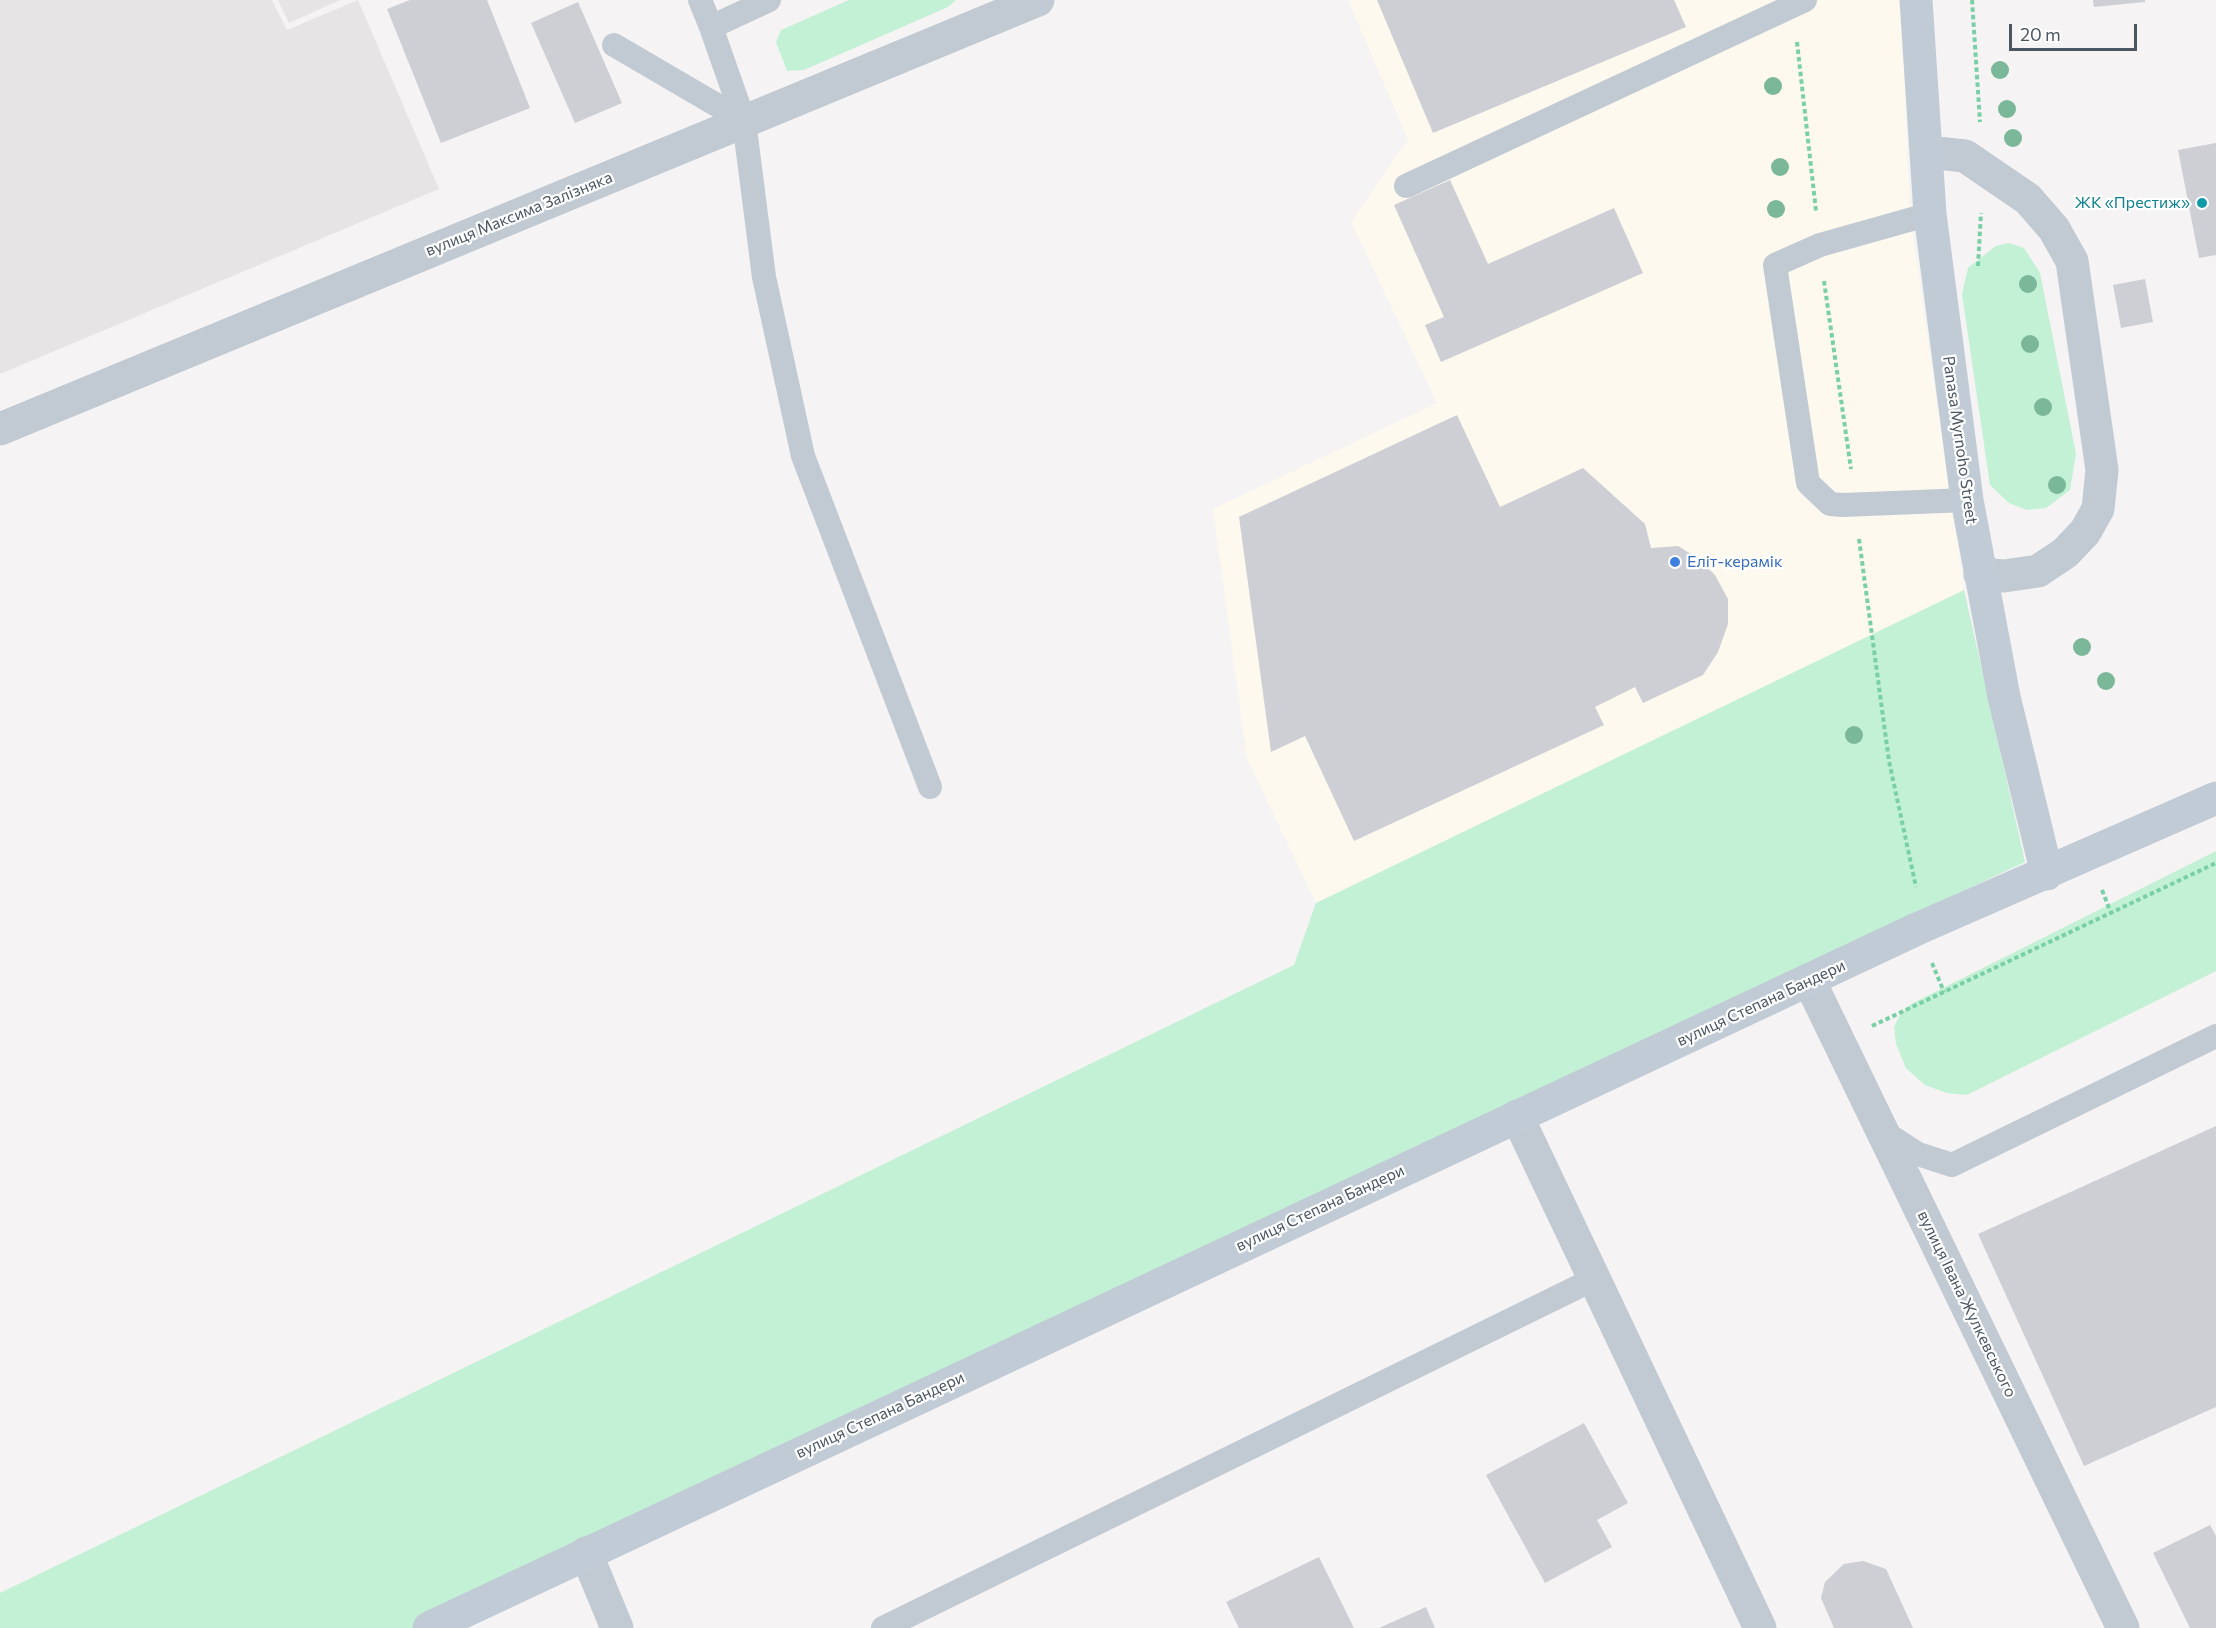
<!DOCTYPE html>
<meta charset="utf-8">
<style>
body{margin:0}
#map{position:relative;width:2216px;height:1628px;overflow:hidden;background:#f5f3f3;font-family:Commissioner,sans-serif}
canvas{display:block}
.scale{position:absolute;left:2009px;top:24px;width:128px;height:27px;box-sizing:border-box;border:3px solid #4a5661;border-top:0;padding-left:8px;font-size:18px;line-height:21px;white-space:nowrap;color:#4a5661;-webkit-text-stroke:4px #fff;paint-order:stroke}
</style>
<div id="map">
<canvas width="2216" height="1628"></canvas>
<div class="scale">20 m</div>
</div>
<script>
const g = document.querySelector('canvas').getContext('2d');
g.lineJoin = 'round';
function paint(path, color) { g.fillStyle = color; g.fill(path, 'evenodd'); }
const toPath = rows => new Path2D(rows.map(r => 'M' + r).join(''));
function stroke(path, color, width, dash) { g.strokeStyle = color; g.lineWidth = width; g.lineCap = dash ? 'butt' : 'round'; g.setLineDash(dash || []); g.stroke(path); }
function label(font, color, halo, rows, align = 'center') {
  g.font = font + ' Commissioner,sans-serif'; g.lineWidth = 4.5; g.setLineDash([]); g.textBaseline = 'middle'; g.strokeStyle = halo; g.fillStyle = color; for (const [text, x, y, turn = 0] of rows) {
    g.save(); g.translate(x, y); g.rotate((+turn || 0) * Math.PI / 180); g.textAlign = isNaN(turn) ? turn : align; if (halo) g.strokeText(text, 0, 0); g.fillText(text, 0, 0); g.restore();
  }
}
const commercial = toPath([
 [1348,0,1901,0,1910,216,1964,590,1316,903,1247,759,1213,509,1437,403,1351,222,1408,140]
]);
const education = toPath([
 [0,0,272,0,287,30,358,0,439,189,0,374],
 [278,0,340,0,289,23]
]);
const green = toPath([
 [849,0,956,0,948,7,804,70,787,71,776,42,781,30],
 [2009,243,2024,248,2040,273,2076,454,2070,490,2046,508,2027,510,2009,503,1990,485,1962,294,1968,268,1996,246],
 [1964,590,2025,862,1428,1142,415,1628,0,1628,0,1593,1294,965,1316,903],
 [2216,851,2216,971,1967,1095,1947,1093,1925,1085,1906,1068,1896,1044,1894,1027,1900,1015,1911,1004]
]);
const building = toPath([
 [410,0,487,0,530,108,441,143,387,9],
 [1377,0,1674,0,1686,27,1433,133],
 [2093,0,2145,0,2145,2,2094,7],
 [578,2,622,103,575,123,531,23],
 [2216,143,2216,255,2199,258,2178,150],
 [1450,180,1488,264,1614,208,1643,273,1441,362,1425,325,1444,317,1394,205],
 [2145,279,2153,322,2121,328,2113,285],
 [1457,415,1500,507,1583,468,1645,524,1651,548,1678,546,1699,559,1715,575,1728,599,1728,624,1718,652,1703,675,1643,703,1635,687,1595,707,1604,725,1354,841,1305,736,1271,752,1239,517],
 [2216,1126,2216,1407,2084,1466,1978,1234],
 [1584,1423,1628,1503,1597,1520,1612,1547,1545,1583,1486,1475],
 [2210,1525,2216,1536,2216,1628,2190,1628,2153,1553],
 [1319,1557,1354,1628,1239,1628,1226,1602],
 [1863,1561,1886,1569,1913,1628,1834,1628,1821,1598,1825,1582,1844,1564],
 [1426,1607,1435,1628,1379,1628]
]);
const path = toPath([
 [1972,0,1980,122],
 [1797,42,1816,211],
 [1978,266,1981,213],
 [1824,281,1851,469],
 [1859,539,1889,761,1916,887],
 [2102,890,2111,913],
 [1932,963,1944,992],
 [1872,1026,2216,863]
]);
const lane = toPath([
 [700,0,711,27],
 [769,0,711,27,744,121,764,277,803,456,930,787],
 [614,45,744,121],
 [1406,186,1805,0],
 [1930,214,1820,245,1775,265,1808,483,1830,504,1843,505,1967,500],
 [1884,1132,1918,1154,1952,1165,2216,1036],
 [883,1628,1594,1279]
]);
const street = toPath([
 [1928,152,1965,156,2028,199,2054,229,2072,261,2102,470,2098,509,2085,532,2065,553,2038,571,2004,576,1980,574],
 [0,429,1038,0],
 [1809,980,2123,1628],
 [1517,1116,1760,1628],
 [586,1553,617,1628]
]);
const secondary = toPath([
 [1916,0,1930,214,1967,500,2004,697,2047,874],
 [429,1628,1917,929,2216,798]
]);
const trees = [
 [2000,70],
 [1773,86],
 [2007,109],
 [2013,138],
 [1780,167],
 [1776,209],
 [2028,284],
 [2030,344],
 [2043,407],
 [2057,485],
 [2082,647],
 [2106,681],
 [1854,735]
];
const markers = [
 [2202,203,6,"#0f9aa8"],
 [1675,562,6,"#3f7fe0"]
];
const cultureNames = [
 ["ЖК «Престиж»",2190,203]
];
const streetNames = [
 ["вулиця Максима Залізняка",519,214,-22],
 ["Panasa Myrnoho Street",1960,440,82],
 ["вулиця Степана Бандери",1761,1003,-25],
 ["вулиця Степана Бандери",1320,1208,-25],
 ["вулиця Івана Жулкевського",1967,1304,64],
 ["вулиця Степана Бандери",880,1415,-25]
];
const shopNames = [
 ["Еліт-керамік",1687,562]
];
paint(commercial, '#fdf9ef');
paint(education, '#e6e4e5');
paint(green, '#c3f1d5');
paint(building, '#cdcfd5');
stroke(path, '#7ad0a6', 4, [4.5, 3]);
stroke(lane, '#c1cad2', 24);
stroke(street, '#c1cad2', 33);
stroke(secondary, '#c1cbd6', 33);
g.fillStyle = '#7bb799';
for (const [x, y] of trees) { g.beginPath(); g.arc(x, y, 9, 0, 2 * Math.PI); g.fill(); }
for (const [x, y, r, color] of markers) { const dot = new Path2D(); dot.arc(x, y, r, 0, 2 * Math.PI); g.fillStyle = color; g.fill(dot); stroke(dot, '#fff', 2); }
label('16px', '#0d838f', '#fff', cultureNames, 'right');
label('16px', '#4a5661', '#fff', streetNames);
label('16px', '#366cbe', '#fff', shopNames, 'left');
</script>
